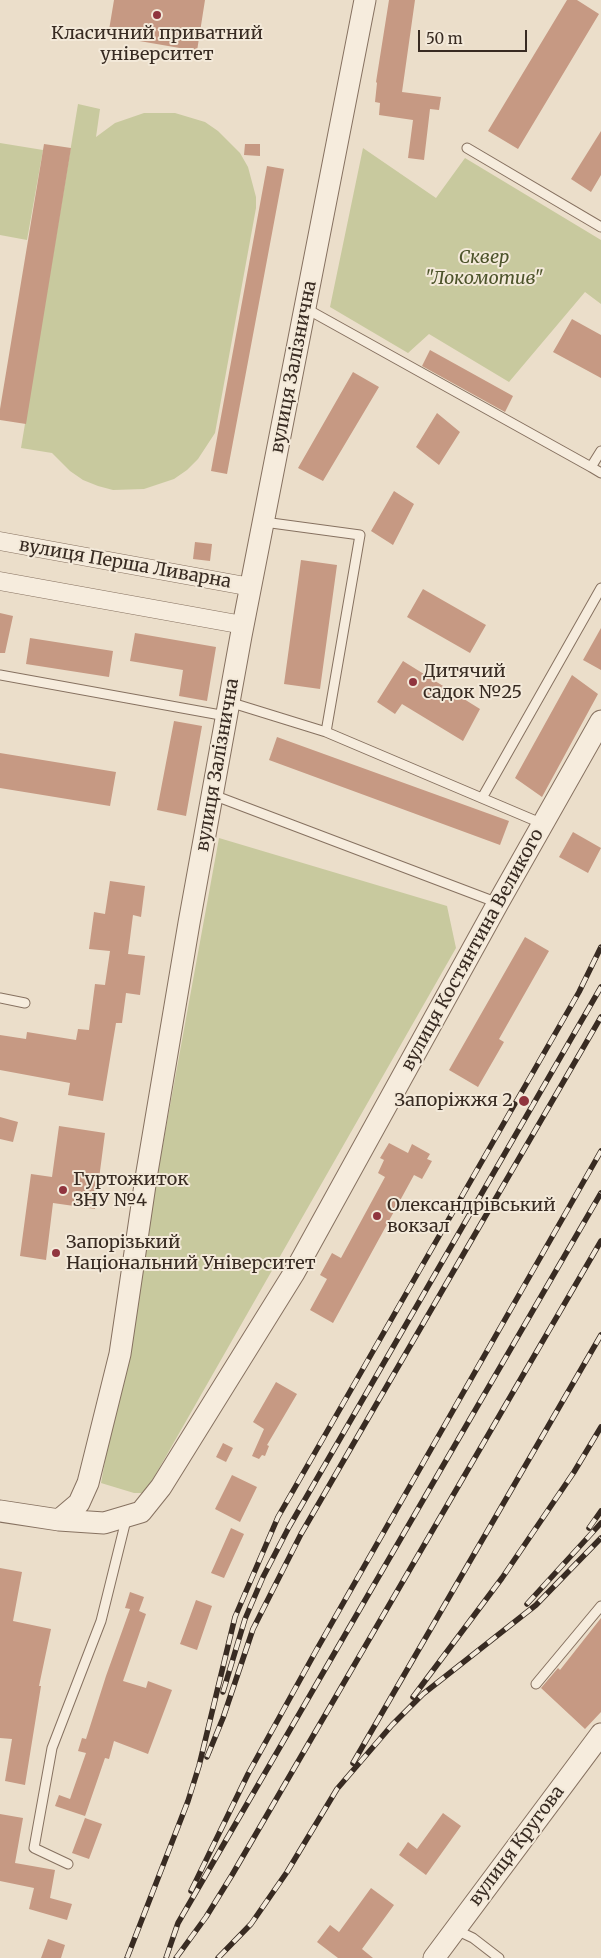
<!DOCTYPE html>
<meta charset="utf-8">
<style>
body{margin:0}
#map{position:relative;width:601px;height:1958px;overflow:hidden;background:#ebdeca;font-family:Merriweather,serif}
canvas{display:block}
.scale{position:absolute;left:418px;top:30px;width:109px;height:22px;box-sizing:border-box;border:2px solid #382b22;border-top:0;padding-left:6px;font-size:15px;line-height:18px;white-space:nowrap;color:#382b22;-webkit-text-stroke:4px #f3e9d9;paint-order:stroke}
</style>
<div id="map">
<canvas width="601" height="1958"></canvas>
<div class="scale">50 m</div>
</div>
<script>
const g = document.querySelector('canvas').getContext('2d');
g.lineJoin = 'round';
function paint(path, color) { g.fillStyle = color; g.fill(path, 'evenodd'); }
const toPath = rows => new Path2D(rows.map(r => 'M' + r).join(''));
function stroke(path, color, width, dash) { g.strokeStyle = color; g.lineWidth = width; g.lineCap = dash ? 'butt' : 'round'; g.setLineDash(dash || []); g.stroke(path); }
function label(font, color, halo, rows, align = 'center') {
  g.font = font + ' Merriweather,serif'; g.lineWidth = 4; g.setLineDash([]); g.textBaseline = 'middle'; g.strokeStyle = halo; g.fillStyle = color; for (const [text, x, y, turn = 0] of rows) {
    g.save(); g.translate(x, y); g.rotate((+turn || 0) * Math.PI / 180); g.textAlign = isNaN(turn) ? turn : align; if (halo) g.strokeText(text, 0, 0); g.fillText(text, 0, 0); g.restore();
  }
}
const green = toPath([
 [78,104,100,109,96,137,115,123,144,113,175,113,205,122,218,131,240,153,248,167,256,197,256,208,215,433,198,459,187,470,174,479,144,489,113,490,98,486,83,480,70,471,52,453,21,448],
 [0,143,43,150,27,240,0,235],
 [363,148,436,198,465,158,601,240,601,304,585,292,509,382,429,334,408,353,330,307],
 [219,838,447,906,456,948,145,1493,134,1493,101,1483]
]);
const building = toPath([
 [114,0,205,0,197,51,122,38,123,32,109,30],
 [389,0,415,0,402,92,441,97,439,110,430,109,424,160,408,158,413,120,379,115,380,103,375,102,377,83,376,82],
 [567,0,577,0,599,14,518,149,488,131],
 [601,131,601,175,591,192,571,179],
 [44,144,71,148,26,424,0,420,0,409],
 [245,144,260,144,260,156,244,155],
 [267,166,284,169,227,474,211,471],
 [572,319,601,335,601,378,553,352],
 [430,350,513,396,505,412,422,366],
 [353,372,379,387,323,481,298,468],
 [437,413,460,432,439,465,416,447],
 [394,491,414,504,393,545,371,531],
 [195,542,212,544,210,561,193,559],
 [301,560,337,565,320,689,284,684],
 [423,589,486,625,470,653,407,617],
 [0,613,13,616,5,653,0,653],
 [601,628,601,670,583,660],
 [135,633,216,647,207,701,179,696,183,670,130,661],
 [30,638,113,651,109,677,26,664],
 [403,661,480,709,463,741,402,704,395,714,377,702],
 [572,675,598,694,542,797,515,778],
 [174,721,202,726,186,816,157,810],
 [277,737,509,821,500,845,269,760],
 [0,753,116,772,110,806,0,788],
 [573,832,601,848,588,873,559,857],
 [110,881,145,886,141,917,133,915,128,954,145,956,140,995,126,993,122,1023,116,1023,103,1101,68,1095,70,1083,0,1070,0,1035,26,1039,27,1032,76,1040,78,1029,89,1030,95,984,105,985,110,951,89,949,94,912,105,914],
 [525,937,549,951,499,1039,504,1042,478,1087,449,1070],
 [0,1117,18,1122,13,1142,0,1139],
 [59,1126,105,1133,95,1209,53,1203,46,1260,20,1256,31,1174,52,1177],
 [389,1143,408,1153,412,1144,430,1154,427,1159,432,1161,422,1179,414,1175,333,1323,310,1310,327,1279,320,1275,332,1253,341,1258,385,1177,378,1173,384,1160,380,1158],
 [276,1382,297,1394,267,1445,269,1446,265,1456,262,1455,259,1459,252,1456,264,1429,253,1422],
 [223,1443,233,1448,226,1462,216,1457],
 [232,1475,257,1487,240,1522,215,1509],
 [231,1528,244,1534,224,1578,211,1573],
 [0,1568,22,1572,13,1621,51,1629,39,1686,41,1686,25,1785,5,1781,12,1739,0,1738],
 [130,1592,144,1597,139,1611,146,1614,123,1681,146,1688,148,1681,172,1690,148,1754,114,1741,109,1759,105,1758,85,1816,55,1806,59,1795,70,1799,86,1753,78,1751,82,1738,86,1739,106,1676,130,1609,125,1608],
 [196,1600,212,1606,197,1650,180,1644],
 [601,1618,601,1712,585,1729,541,1688,558,1668,560,1670],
 [443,1813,461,1826,426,1875,399,1855,408,1842,417,1849],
 [0,1814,23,1818,15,1863,55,1870,50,1898,72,1904,67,1920,29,1909,34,1888,0,1881],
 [85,1818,102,1824,89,1859,72,1853],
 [371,1888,394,1905,362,1949,373,1958,338,1958,317,1942,330,1925,339,1932],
 [48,1939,65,1945,61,1958,41,1958]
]);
const service = toPath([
 [467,148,601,227],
 [305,308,591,467],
 [601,451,591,467,601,473],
 [264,522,360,535,326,732],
 [0,675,226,716],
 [229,702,326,732,543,824],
 [213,795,498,903],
 [482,798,601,588],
 [0,998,25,1003],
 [536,1684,601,1606],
 [68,1864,34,1848,52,1748,101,1621,127,1516],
 [454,1929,473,1938,499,1958]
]);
const minor = toPath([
 [0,541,251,587],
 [0,581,243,625]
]);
const tertiary = toPath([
 [0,1511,59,1520,104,1523,141,1512,161,1487,294,1273,498,903,601,721],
 [59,1520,79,1503,88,1483,120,1354,146,1178,189,923,241,636,365,0],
 [434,1958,601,1734]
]);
const rail = toPath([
 [589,1528,601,1511],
 [527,1604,601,1523],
 [223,1692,245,1619,263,1577,289,1527,601,987],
 [413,1697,502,1578,574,1472,601,1427],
 [207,1757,223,1718,253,1629,301,1534,601,1017],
 [353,1763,601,1335],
 [191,1891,248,1774,317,1649,601,1151],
 [127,1958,188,1801,199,1766,235,1617,278,1517,579,992,601,947],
 [166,1958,178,1923,601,1193],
 [176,1958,206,1917,232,1875,601,1241],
 [218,1958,251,1924,287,1872,337,1789,392,1725,423,1694,536,1605,601,1538]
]);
const markers = [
 [157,15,5,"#90353e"],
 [413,682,5,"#90353e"],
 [524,1101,6,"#90353e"],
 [63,1190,5,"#90353e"],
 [377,1216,5,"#90353e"],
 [56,1253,5,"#90353e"]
];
const poiNames = [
 ["Класичний приватний",157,34,"center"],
 ["університет",157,55,"center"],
 ["Дитячий",423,672],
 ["садок №25",423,693],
 ["Запоріжжя 2",513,1101,"right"],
 ["Гуртожиток",73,1180],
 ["ЗНУ №4",73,1201],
 ["Олександрівський",387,1206],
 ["вокзал",387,1227],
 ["Запорізький",66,1243],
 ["Національний Університет",66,1264]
];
const parkNames = [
 ["Сквер",484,258],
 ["\"Локомотив\"",484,279]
];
const streetNames = [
 ["вулиця Залізнична",294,367,-79],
 ["вулиця Перша Ливарна",125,564,10],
 ["вулиця Залізнична",218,765,-80],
 ["вулиця Костянтина Великого",473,950,-61],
 ["вулиця Кругова",517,1846,-53]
];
paint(green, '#c8c99e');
paint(building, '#c69983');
stroke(service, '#867160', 11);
stroke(minor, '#867160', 19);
stroke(tertiary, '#867160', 23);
stroke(service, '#f6ecdd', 9);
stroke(minor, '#f6ecdd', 18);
stroke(tertiary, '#f6ecdd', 21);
stroke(rail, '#382b22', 5.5);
stroke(rail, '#f3e9d9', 4, [11]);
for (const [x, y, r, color] of markers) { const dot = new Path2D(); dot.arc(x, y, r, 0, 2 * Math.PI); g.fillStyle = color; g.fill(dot); stroke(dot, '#f3e9d9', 2); }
label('18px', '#382b22', '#f3e9d9', poiNames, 'left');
label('italic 18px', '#4c532a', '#f3e9d9', parkNames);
label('18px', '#382b22', '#f3e9d9', streetNames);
</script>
